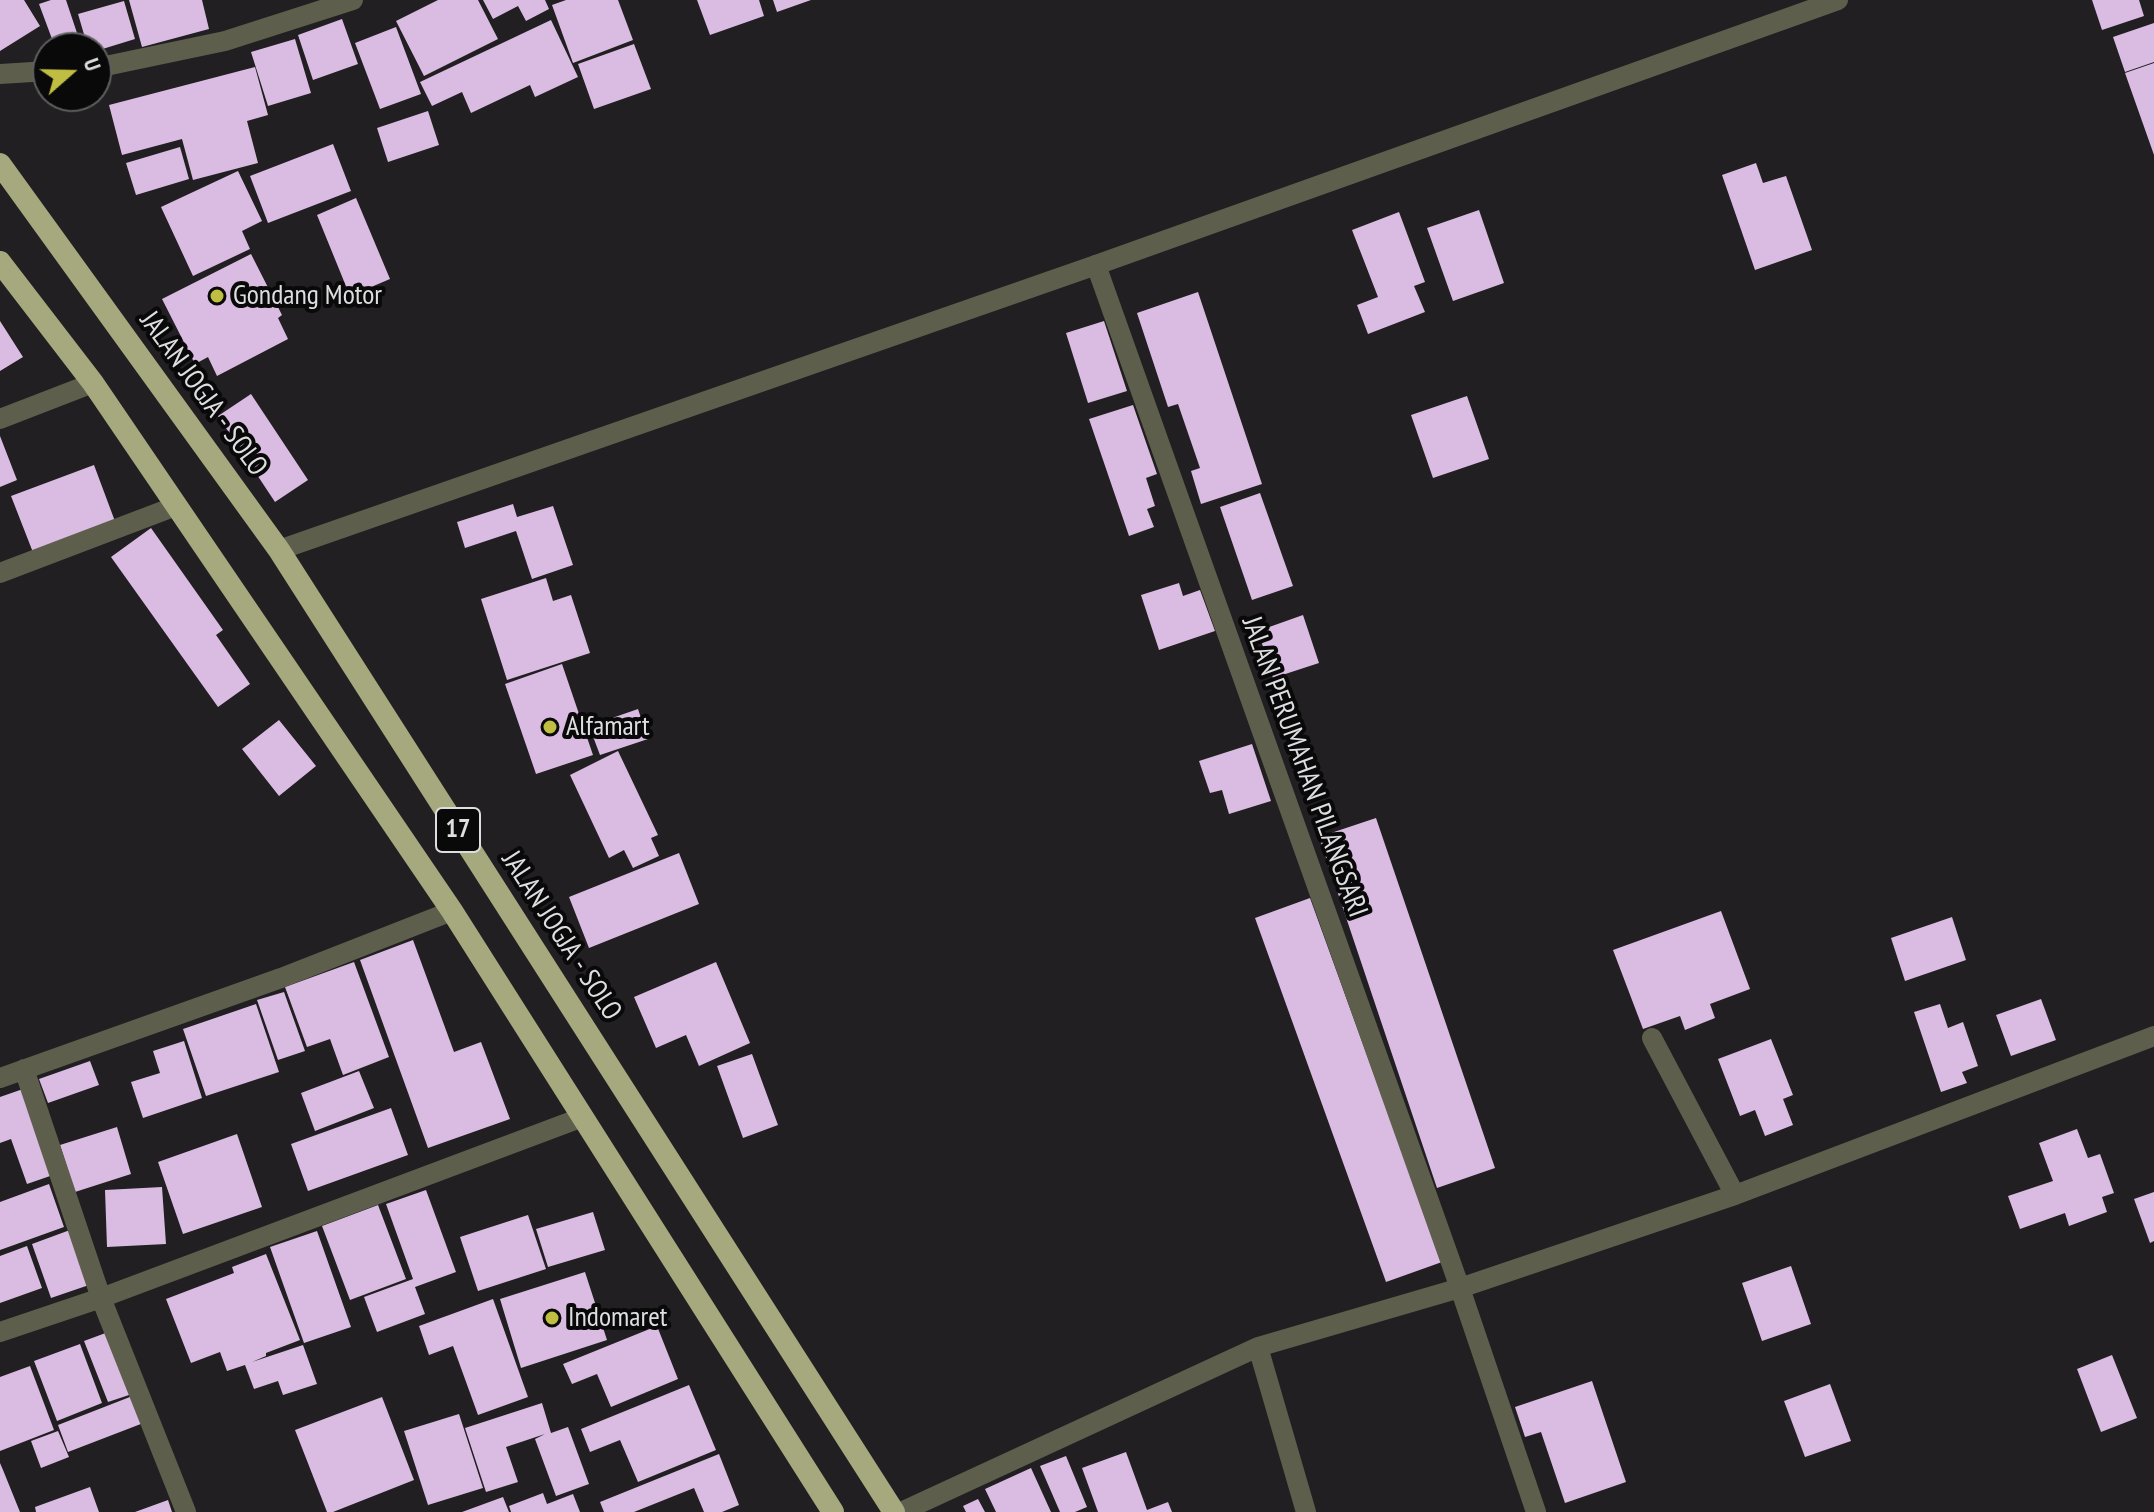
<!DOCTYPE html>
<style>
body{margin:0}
#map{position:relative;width:2154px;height:1512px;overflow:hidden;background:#211f21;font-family:"PT Sans Narrow",sans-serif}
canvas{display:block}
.north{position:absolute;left:32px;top:32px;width:80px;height:80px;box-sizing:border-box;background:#0a090a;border:2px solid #5f5e5f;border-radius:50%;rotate:70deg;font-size:22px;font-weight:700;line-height:32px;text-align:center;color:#dedddf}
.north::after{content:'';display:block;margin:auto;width:28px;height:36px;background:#bfbe42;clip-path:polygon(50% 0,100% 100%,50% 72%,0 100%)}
</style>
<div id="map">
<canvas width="2154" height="1512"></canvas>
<div class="north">U</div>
</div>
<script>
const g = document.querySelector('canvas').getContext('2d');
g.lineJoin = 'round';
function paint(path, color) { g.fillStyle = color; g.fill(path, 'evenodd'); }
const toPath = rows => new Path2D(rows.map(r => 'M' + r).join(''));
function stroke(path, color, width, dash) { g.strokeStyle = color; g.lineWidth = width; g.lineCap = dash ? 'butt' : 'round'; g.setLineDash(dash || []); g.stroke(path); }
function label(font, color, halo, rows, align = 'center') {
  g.font = font + ' "PT Sans Narrow",sans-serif'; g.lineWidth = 8; g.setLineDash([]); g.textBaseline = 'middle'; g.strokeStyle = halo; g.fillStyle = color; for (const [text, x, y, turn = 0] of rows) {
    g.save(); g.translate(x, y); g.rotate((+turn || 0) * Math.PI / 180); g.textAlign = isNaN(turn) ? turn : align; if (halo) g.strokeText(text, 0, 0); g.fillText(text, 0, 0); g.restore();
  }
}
const building = toPath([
 [0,0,24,0,40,26,0,51],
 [51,0,66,0,79,39,55,47,39,4],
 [129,0,202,0,209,29,142,47],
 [438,0,478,0,498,39,424,76,396,21],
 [483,0,545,0,549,9,526,21,518,6,493,19],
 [566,0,618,0,633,40,573,63,552,5],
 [697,0,759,0,764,16,710,35],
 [773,0,811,0,777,12],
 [2092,0,2139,0,2144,16,2102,30],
 [124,1,135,39,96,51,96,48,88,48,78,14],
 [342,19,358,64,313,80,298,35],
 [551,20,578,77,535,97,530,85,471,113,462,92,432,106,420,82],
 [2154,23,2154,62,2125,72,2113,37],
 [396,27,421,94,380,109,355,43],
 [295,39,311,93,268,106,251,52],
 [634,44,651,89,594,109,578,64],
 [2154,63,2154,155,2125,73],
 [255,67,268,115,247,121,258,163,193,180,182,139,122,155,109,105],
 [428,111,439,145,388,162,377,128],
 [333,144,351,191,268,223,250,176],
 [180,147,189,179,136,195,126,163],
 [1756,163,1763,183,1786,176,1812,250,1755,270,1722,175],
 [238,171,262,221,242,231,250,249,193,276,161,207],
 [356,198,390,279,350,296,317,215],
 [1479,210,1504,283,1453,301,1427,228],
 [1399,212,1425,282,1414,286,1425,312,1368,334,1357,305,1378,297,1352,230],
 [251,254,282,315,278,318,288,339,217,376,208,357,195,364,162,299],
 [1198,292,1262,484,1201,504,1191,471,1200,468,1178,404,1168,407,1137,313],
 [0,321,23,357,0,371],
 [1104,321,1127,391,1088,403,1066,333],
 [251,394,308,480,275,502,218,416],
 [1467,396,1489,459,1433,478,1411,415],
 [1133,405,1157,474,1146,478,1155,506,1147,509,1154,527,1129,536,1089,419],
 [0,436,17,480,0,487],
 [94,465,116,524,34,555,11,496],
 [1260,493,1293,586,1252,600,1220,507],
 [513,504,517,517,553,506,573,565,532,579,516,531,465,548,457,522],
 [151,528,223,630,216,635,250,684,218,707,111,557],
 [546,578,553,601,571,595,590,653,507,680,481,599],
 [1179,583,1183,596,1200,590,1215,631,1159,650,1141,595],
 [1303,615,1319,663,1273,678,1258,631],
 [562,664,593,755,536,774,505,684],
 [638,709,648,739,600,755,589,726],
 [279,720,316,766,279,796,242,749],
 [1252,744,1271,801,1229,814,1222,790,1210,793,1199,761],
 [618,751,658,835,651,838,659,856,633,868,624,850,609,858,570,775],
 [1376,818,1495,1168,1437,1188,1319,837],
 [679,853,699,904,589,948,569,897],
 [1310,898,1442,1262,1386,1282,1255,918],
 [1721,911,1750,989,1710,1004,1715,1018,1685,1030,1680,1016,1643,1029,1613,950],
 [1952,917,1966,960,1905,981,1891,938],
 [413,940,454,1052,481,1042,510,1119,428,1148,360,960],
 [354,962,389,1057,343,1075,330,1039,307,1047,285,987],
 [716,962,750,1043,699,1066,686,1035,656,1048,634,997],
 [284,992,305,1051,278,1060,257,1000],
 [2041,999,2056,1040,2011,1056,1996,1015],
 [256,1004,279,1072,206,1096,183,1029],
 [1940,1004,1948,1028,1963,1022,1978,1066,1962,1072,1967,1083,1941,1092,1914,1012],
 [1771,1039,1793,1095,1783,1099,1793,1125,1765,1136,1755,1110,1740,1116,1718,1059],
 [184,1041,202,1098,143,1118,131,1082,160,1073,153,1051],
 [752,1054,778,1125,743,1138,717,1066],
 [90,1061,99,1085,48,1103,39,1079],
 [359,1071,374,1108,315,1131,301,1093],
 [23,1089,53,1175,27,1184,11,1139,0,1143,0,1097],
 [391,1108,408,1155,308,1191,291,1144],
 [117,1127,131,1174,75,1192,60,1145],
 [2077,1129,2088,1158,2100,1154,2114,1193,2102,1197,2107,1212,2069,1226,2065,1213,2020,1229,2008,1196,2053,1181,2039,1143],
 [237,1134,262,1207,183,1234,158,1162],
 [49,1184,64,1227,0,1250,0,1202],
 [162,1187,166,1244,107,1247,105,1190],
 [426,1190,456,1272,415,1287,425,1314,377,1332,364,1297,413,1279,386,1204],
 [2154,1192,2154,1241,2150,1243,2134,1199],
 [378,1205,406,1279,350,1300,322,1226],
 [593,1212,605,1250,548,1267,536,1229],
 [528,1215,546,1269,478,1291,460,1237],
 [70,1230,89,1285,51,1298,32,1244],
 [317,1231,351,1327,304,1343,270,1247],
 [27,1246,42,1288,0,1303,0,1256],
 [266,1254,300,1340,266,1353,266,1356,252,1362,303,1345,317,1384,283,1395,278,1381,254,1389,245,1365,227,1371,220,1352,191,1363,166,1299,234,1273,232,1267],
 [1791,1266,1811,1324,1762,1341,1742,1283],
 [585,1272,607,1340,521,1368,500,1299],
 [493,1299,528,1397,478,1415,453,1346,429,1355,419,1326],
 [657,1326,678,1379,611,1407,597,1374,572,1384,563,1364],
 [111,1331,135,1393,108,1402,84,1341],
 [80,1344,102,1403,57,1421,34,1361],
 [2112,1355,2137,1418,2101,1432,2077,1369],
 [30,1366,54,1430,0,1451,0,1377],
 [1592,1381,1626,1482,1565,1503,1541,1432,1525,1437,1515,1407],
 [1830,1384,1851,1441,1805,1457,1784,1401],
 [689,1385,716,1450,638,1482,620,1440,590,1452,581,1429],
 [135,1395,146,1422,68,1452,58,1425],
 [382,1397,414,1480,333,1512,327,1512,295,1430],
 [542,1403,551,1433,568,1427,589,1484,556,1496,535,1439,545,1434,506,1447,518,1482,486,1492,465,1428],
 [459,1414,483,1488,428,1505,404,1431],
 [58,1431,69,1457,41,1468,31,1441],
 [1126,1452,1147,1510,1168,1502,1172,1512,1098,1512,1082,1468],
 [719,1454,739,1505,722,1512,704,1512,694,1488,634,1512,604,1512,600,1502],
 [1066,1456,1087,1507,1075,1512,1060,1512,1040,1466],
 [0,1463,3,1470,20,1512,0,1512],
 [1031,1468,1051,1512,996,1512,985,1489],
 [90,1487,99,1512,36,1512,35,1507],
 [543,1493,547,1504,573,1494,580,1512,511,1512,509,1506],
 [503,1497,509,1512,462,1512],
 [978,1499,985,1512,966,1512,963,1506],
 [168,1500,172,1512,135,1512]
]);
const minor = toPath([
 [96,68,225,41,353,0],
 [0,74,48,71],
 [1096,265,1460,1288,1536,1512],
 [0,419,93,383],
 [0,573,176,506],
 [1652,1038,1735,1195],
 [24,1069,101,1298,186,1512],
 [0,1078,281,978,452,911],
 [0,1332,101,1298,583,1117],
 [1258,1347,1306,1512],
 [901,1512,1258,1347,1460,1288,1735,1195,2154,1036]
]);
const tertiary = toPath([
 [279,550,1096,265,1838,0]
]);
const trunk = toPath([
 [0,164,279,550,894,1512],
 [0,262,93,383,452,911,833,1512]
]);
const markers = [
 [217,296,8,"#bfbe42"],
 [550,727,8,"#bfbe42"],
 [552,1318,8,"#bfbe42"]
];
const shields = [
 [458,830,44]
];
const shieldNames = [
 ["17",458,830]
];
const poiNames = [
 ["Gondang Motor",233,296],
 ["Alfamart",566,727],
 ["Indomaret",568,1318]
];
const streetNames = [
 ["JALAN JOGJA - SOLO",203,394,54],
 ["JALAN PERUMAHAN PILANGSARI",1304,767,70],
 ["JALAN JOGJA - SOLO",561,936,57]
];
paint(building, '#dabce3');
stroke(minor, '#5d5e4c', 20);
stroke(tertiary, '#5d5e4c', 20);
stroke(trunk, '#a6a87e', 22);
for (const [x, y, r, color] of markers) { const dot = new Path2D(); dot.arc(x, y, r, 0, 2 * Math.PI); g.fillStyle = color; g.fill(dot); stroke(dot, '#0a090a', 3); }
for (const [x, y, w] of shields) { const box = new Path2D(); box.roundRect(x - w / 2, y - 22, w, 44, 6); g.fillStyle = '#0a090a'; g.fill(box); stroke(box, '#dedddf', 2); }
label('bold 26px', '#dedddf', null, shieldNames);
label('28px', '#dedddf', '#0a090a', poiNames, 'left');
label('28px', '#dedddf', '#0a090a', streetNames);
</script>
